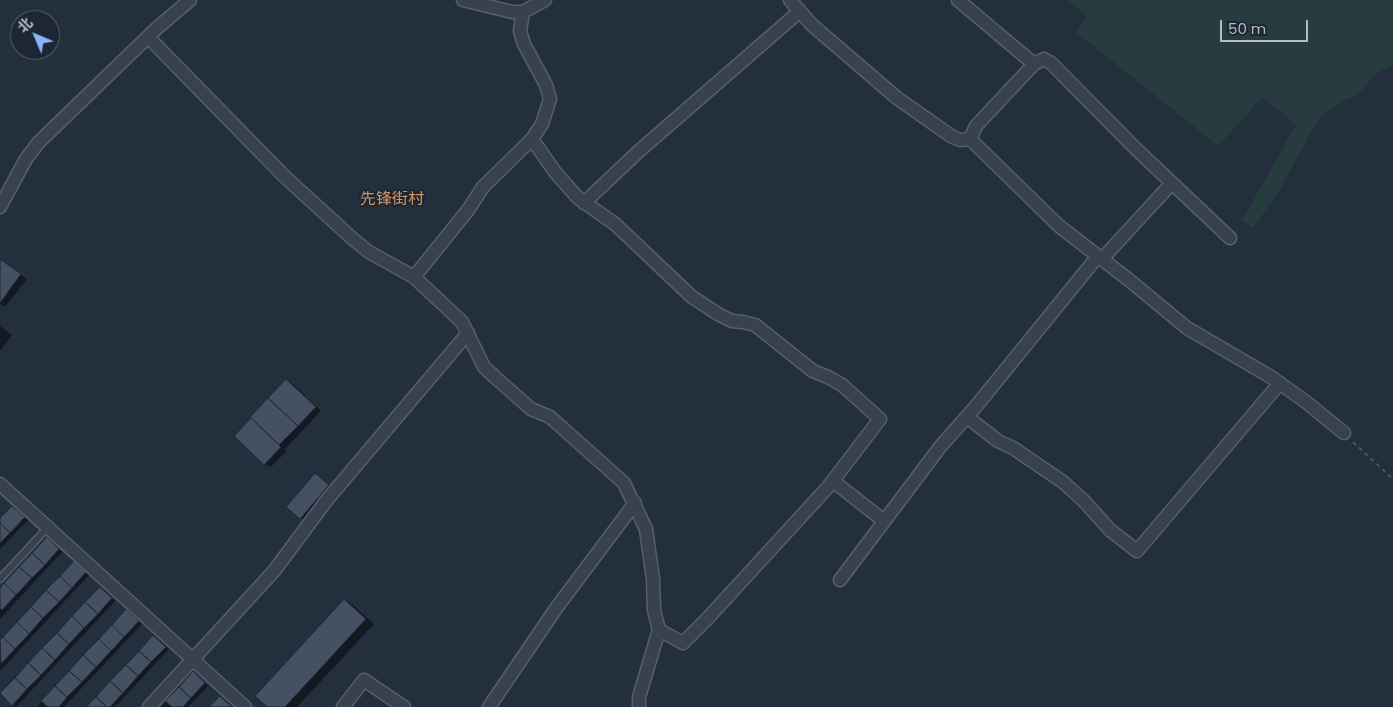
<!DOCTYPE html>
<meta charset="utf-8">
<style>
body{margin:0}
#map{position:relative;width:1393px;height:707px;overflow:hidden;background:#242f3e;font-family:Poppins,"Noto Sans SC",sans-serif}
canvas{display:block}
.north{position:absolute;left:10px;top:10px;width:50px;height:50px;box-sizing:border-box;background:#1d2633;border:1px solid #59626f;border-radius:50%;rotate:315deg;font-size:14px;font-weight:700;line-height:20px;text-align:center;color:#b4bcc9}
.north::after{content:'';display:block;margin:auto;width:18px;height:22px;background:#8ab4f8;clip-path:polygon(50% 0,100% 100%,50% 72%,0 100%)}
.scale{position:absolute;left:1220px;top:20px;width:88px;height:22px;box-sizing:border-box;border:2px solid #b4bcc9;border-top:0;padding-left:6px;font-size:15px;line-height:18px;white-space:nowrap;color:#b4bcc9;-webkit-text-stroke:4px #1d2633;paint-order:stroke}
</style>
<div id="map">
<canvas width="1393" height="707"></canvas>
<div class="north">北</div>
<div class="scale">50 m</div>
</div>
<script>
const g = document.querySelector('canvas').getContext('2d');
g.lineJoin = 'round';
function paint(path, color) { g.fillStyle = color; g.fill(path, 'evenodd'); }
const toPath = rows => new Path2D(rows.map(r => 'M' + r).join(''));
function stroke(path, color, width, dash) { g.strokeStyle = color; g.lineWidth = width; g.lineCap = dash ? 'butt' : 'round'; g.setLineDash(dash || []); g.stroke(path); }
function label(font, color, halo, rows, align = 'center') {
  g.font = font + ' Poppins,"Noto Sans SC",sans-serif'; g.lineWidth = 4; g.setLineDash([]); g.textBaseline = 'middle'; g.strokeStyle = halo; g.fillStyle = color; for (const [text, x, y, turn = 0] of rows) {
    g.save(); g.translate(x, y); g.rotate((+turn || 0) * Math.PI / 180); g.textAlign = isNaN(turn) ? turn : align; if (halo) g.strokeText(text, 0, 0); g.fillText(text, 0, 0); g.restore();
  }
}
const green = toPath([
 [1067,0,1393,0,1393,65,1386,68,1375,75,1357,95,1345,100,1327,111,1315,125,1278,193,1253,228,1242,220,1296,125,1263,97,1218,146,1076,32,1087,16]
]);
const shadow = toPath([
 [0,260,27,279,5,307,0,304],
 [0,326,12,335,0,351],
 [287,380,293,384,321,411,285,449,287,451,271,467,265,464,236,436],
 [315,474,334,489,307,521,301,518],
 [13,507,28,520,0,549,0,520],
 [51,541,62,552,0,619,0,590],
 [74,562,89,575,0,671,0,642],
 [104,590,115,601,16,707,12,705],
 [345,600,353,605,374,624,297,707,269,707],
 [127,611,142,624,64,707,37,707],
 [154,637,169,649,115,707,88,707],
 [193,673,208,686,188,707,161,707]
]);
const building = toPath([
 [0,259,21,274,0,303,0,259],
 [286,379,316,407,298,426,268,398,286,379],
 [268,398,298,426,279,445,250,417,268,398],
 [251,418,281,447,264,465,234,436,251,418],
 [315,473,329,485,300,519,286,507,315,473],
 [12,506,25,517,10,533,0,523,0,518,12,506],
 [0,523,10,533,0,543,0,523],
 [47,537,59,549,45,565,32,553,47,537],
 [32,553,45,565,32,578,19,567,32,553],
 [74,561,86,572,72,588,60,576,74,561],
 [19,567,32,578,16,595,4,583,19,567],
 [60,576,72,588,59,602,46,590,60,576],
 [4,583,16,595,2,610,0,608,0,588,4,583],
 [100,587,112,598,98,614,85,602,100,587],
 [46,590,59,602,43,618,31,607,46,590],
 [344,599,366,619,285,707,267,707,255,696,344,599],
 [85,602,98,614,84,628,72,616,85,602],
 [31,607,43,618,29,634,17,622,31,607],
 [126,609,139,621,124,637,112,625,126,609],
 [72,616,84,628,69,644,57,633,72,616],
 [17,622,29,634,15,649,3,637,17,622],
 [112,625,124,637,111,651,99,639,112,625],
 [57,633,69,644,55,660,42,648,57,633],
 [153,635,166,647,151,662,139,651,153,635],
 [3,637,15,649,1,664,0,640,3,637],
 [99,639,111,651,96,667,83,655,99,639],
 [42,648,55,660,41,675,28,663,42,648],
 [139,651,151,662,138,676,126,665,139,651],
 [83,655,96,667,82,682,69,671,83,655],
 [28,663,41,675,27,689,15,678,28,663],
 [126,665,138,676,123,693,110,681,126,665],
 [69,671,82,682,67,697,55,686,69,671],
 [193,671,205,683,191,698,179,687,193,671],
 [15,678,27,689,12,706,0,693,15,678],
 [110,681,123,693,110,707,107,707,96,697,110,681],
 [55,686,67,697,59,707,48,707,41,701,55,686],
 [179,687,191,698,183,707,172,707,165,701,179,687],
 [220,696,232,707,209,707,220,696],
 [96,697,107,707,86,707,96,697]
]);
const path = toPath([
 [1353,442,1393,479]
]);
const service = toPath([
 [0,579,48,527]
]);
const minor = toPath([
 [463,0,512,12,523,12,545,0],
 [790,0,812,25,897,98,951,136,960,140,970,139,1059,226,1129,280,1187,328,1271,377,1306,402,1344,433],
 [958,0,1034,64],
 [148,37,285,177,354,240,369,252,414,277,462,322,484,367,497,379,531,409,550,417,624,483,646,529,653,579,654,610,659,630,639,697,639,707],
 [532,139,555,172,578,198,615,224,692,297,718,314,732,321,743,322,755,325,813,371,828,377,842,385,880,419,828,487,707,619,683,643,659,630],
 [970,139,976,126,1034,64,1044,59,1051,63,1135,148,1230,238],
 [584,203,639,151,800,11],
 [0,207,26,159,38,143,157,28,190,0],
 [1102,259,1172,183],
 [414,277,468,210,483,187,532,139,542,124,550,99,546,85,524,44,520,31,523,12],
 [967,417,998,441,1013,448,1063,482,1084,501,1110,530,1137,551,1280,383],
 [833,481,884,521],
 [0,484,245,707],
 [840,580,940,447,977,405,1098,256],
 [149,707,274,571,326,501,468,333],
 [343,707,364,680,404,707],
 [489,707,557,607,635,503]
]);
const quarterNames = [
 ["先锋街村",392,200]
];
paint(green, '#263c3f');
paint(shadow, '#0007');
paint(building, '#455162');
stroke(building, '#1f2835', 1);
stroke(service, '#565f6c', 9);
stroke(minor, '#565f6c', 15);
stroke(path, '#44595c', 2, [4, 4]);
stroke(service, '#38414e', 6);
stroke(minor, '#38414e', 12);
label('16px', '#d59563', '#1d2633', quarterNames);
</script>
